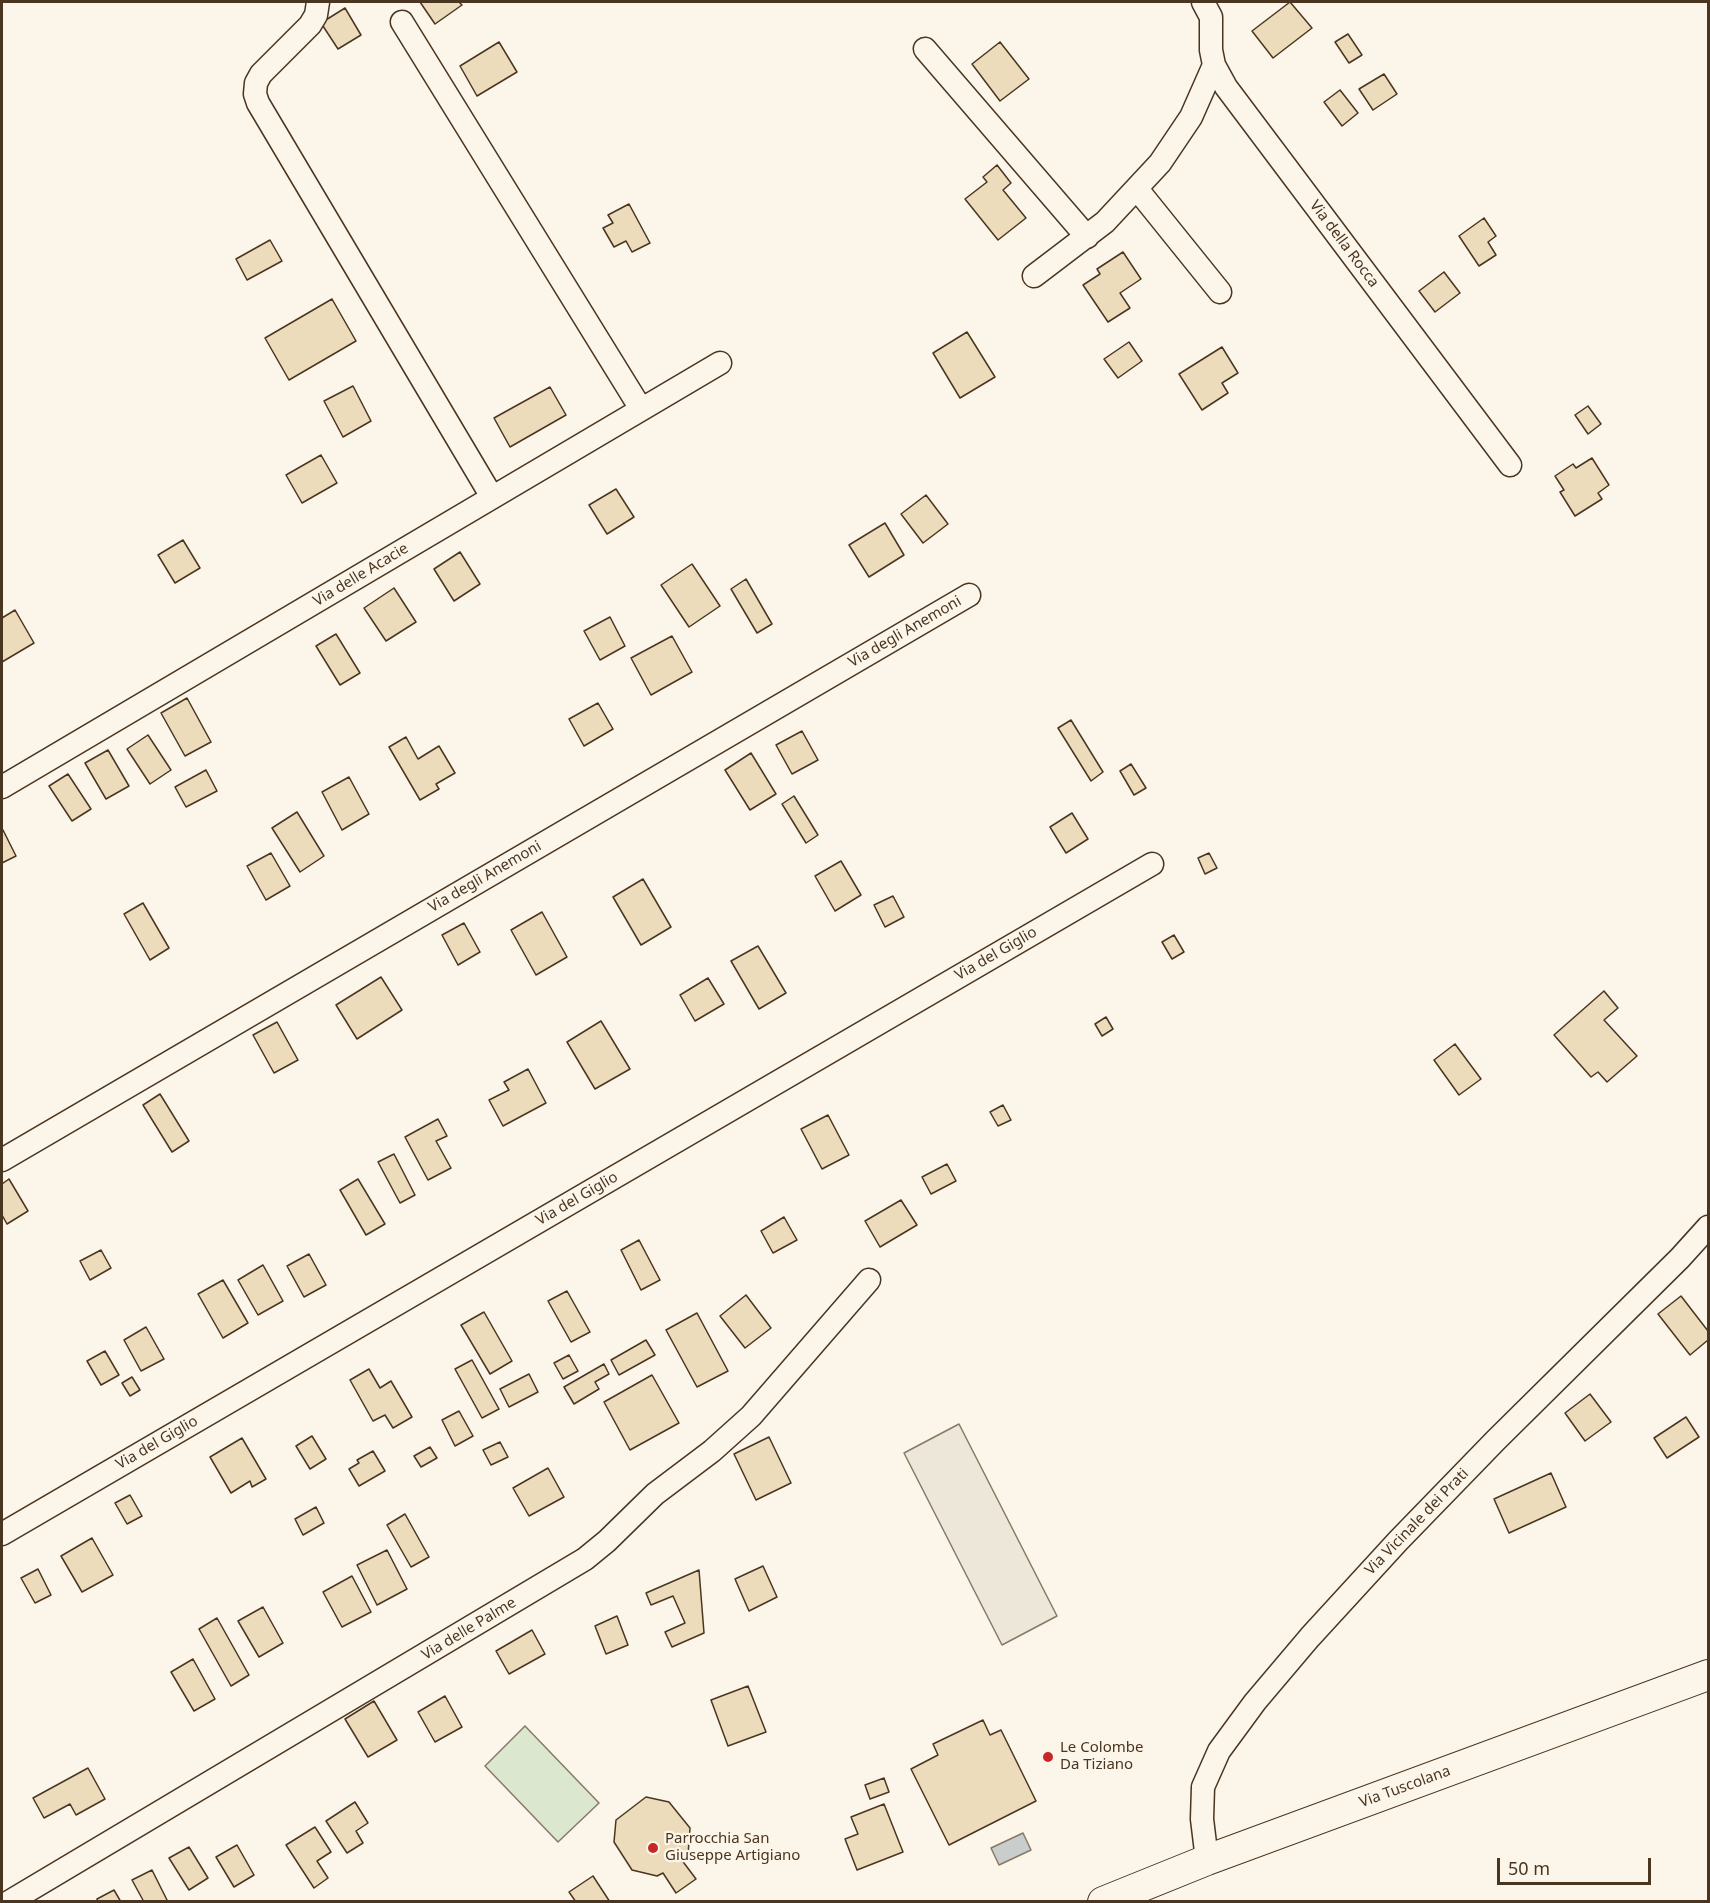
<!DOCTYPE html>
<style>
body{margin:0}
#map{position:relative;width:1710px;height:1903px;overflow:hidden;background:#fbf6e9;font-family:"Noto Sans",sans-serif}
canvas{display:block}
.frame{position:absolute;inset:0;border:3px solid #4a3520;pointer-events:none}
.scale{position:absolute;left:1497px;top:1858px;width:154px;height:27px;box-sizing:border-box;border:3px solid #4a3520;border-top:0;padding-left:8px;font-size:18px;line-height:21px;white-space:nowrap;color:#4a3520;-webkit-text-stroke:4px #fbf6e9;paint-order:stroke}
</style>
<div id="map">
<canvas width="1710" height="1903"></canvas>
<div class="frame"></div>
<div class="scale">50 m</div>
</div>
<script>
const g = document.querySelector('canvas').getContext('2d');
g.lineJoin = 'round';
function paint(path, color) { g.fillStyle = color; g.fill(path, 'evenodd'); }
const toPath = rows => new Path2D(rows.map(r => 'M' + r).join(''));
function stroke(path, color, width, dash) { g.strokeStyle = color; g.lineWidth = width; g.lineCap = dash ? 'butt' : 'round'; g.setLineDash(dash || []); g.stroke(path); }
function label(font, color, halo, rows, align = 'center') {
  g.font = font + ' "Noto Sans",sans-serif'; g.lineWidth = 4.5; g.setLineDash([]); g.textBaseline = 'middle'; g.strokeStyle = halo; g.fillStyle = color; for (const [text, x, y, turn = 0] of rows) {
    g.save(); g.translate(x, y); g.rotate((+turn || 0) * Math.PI / 180); g.textAlign = isNaN(turn) ? turn : align; if (halo) g.strokeText(text, 0, 0); g.fillText(text, 0, 0); g.restore();
  }
}
const green = toPath([
 [525,1726,599,1803,558,1842,485,1766,525,1726]
]);
const parking = toPath([
 [959,1424,1057,1616,1002,1645,904,1453,959,1424]
]);
const water = toPath([
 [1023,1833,1031,1850,999,1865,991,1848,1023,1833]
]);
const building = toPath([
 [420,2,459,2,462,5,435,24,420,2],
 [1290,2,1312,28,1273,58,1252,31,1290,2],
 [345,8,361,35,338,49,321,23,345,8],
 [1348,34,1362,55,1349,63,1335,42,1348,34],
 [499,42,517,72,477,96,460,66,499,42],
 [1000,42,1029,79,1000,101,972,64,1000,42],
 [1384,74,1397,94,1373,110,1359,89,1384,74],
 [1340,90,1358,113,1342,126,1324,102,1340,90],
 [997,165,1011,183,1003,190,1026,218,998,240,965,199,987,182,983,177,997,165],
 [629,204,650,243,632,252,626,241,614,247,603,228,613,223,608,215,629,204],
 [1484,218,1496,236,1488,242,1496,255,1479,266,1459,236,1484,218],
 [270,240,282,261,247,280,236,259,270,240],
 [1123,252,1141,279,1120,293,1130,308,1108,322,1083,285,1100,274,1097,269,1123,252],
 [1444,272,1460,293,1435,312,1419,291,1444,272],
 [332,299,356,341,289,380,265,338,332,299],
 [967,332,995,377,960,398,933,353,967,332],
 [1129,342,1142,361,1118,378,1104,359,1129,342],
 [1222,347,1238,373,1222,383,1228,393,1202,410,1179,374,1222,347],
 [353,386,371,421,343,437,324,401,353,386],
 [550,387,566,415,510,447,494,418,550,387],
 [1588,406,1601,424,1588,434,1575,415,1588,406],
 [321,455,337,483,302,503,286,475,321,455],
 [1592,458,1609,485,1598,493,1602,499,1575,516,1560,492,1564,490,1555,476,1573,464,1576,468,1592,458],
 [616,489,634,517,607,534,589,505,616,489],
 [926,495,948,524,923,543,901,514,926,495],
 [885,523,904,555,869,577,849,545,885,523],
 [183,540,200,568,175,583,158,555,183,540],
 [460,552,480,584,454,601,434,569,460,552],
 [692,564,720,606,689,627,661,585,692,564],
 [746,579,772,624,757,633,731,589,746,579],
 [394,588,416,622,386,641,364,608,394,588],
 [15,610,34,643,2,662,2,618,15,610],
 [610,617,625,646,600,660,584,631,610,617],
 [336,634,360,673,340,685,316,646,336,634],
 [672,636,692,672,651,695,631,658,672,636],
 [187,698,211,742,185,756,161,713,187,698],
 [598,703,613,729,584,746,569,719,598,703],
 [1071,720,1103,772,1091,781,1058,728,1071,720],
 [802,731,818,760,792,774,776,745,802,731],
 [148,735,171,770,150,784,127,749,148,735],
 [406,737,418,759,439,746,455,773,436,784,439,789,420,800,389,747,406,737],
 [108,750,129,786,106,799,85,763,108,750],
 [751,753,776,794,750,810,725,770,751,753],
 [1131,764,1146,788,1134,795,1120,771,1131,764],
 [206,770,217,791,186,807,175,787,206,770],
 [68,774,91,809,72,821,49,786,68,774],
 [349,777,369,814,342,830,322,792,349,777],
 [794,796,818,835,806,843,782,804,794,796],
 [297,812,324,856,300,872,272,828,297,812],
 [1072,813,1088,839,1066,853,1050,827,1072,813],
 [3,830,16,856,2,863,2,831,3,830],
 [271,853,290,886,266,900,247,866,271,853],
 [1209,853,1217,868,1205,874,1198,858,1209,853],
 [841,861,861,895,835,911,815,876,841,861],
 [643,879,671,927,641,945,613,897,643,879],
 [893,896,904,917,885,927,874,905,893,896],
 [143,903,169,948,150,960,124,914,143,903],
 [542,912,567,957,536,975,511,930,542,912],
 [464,923,480,952,458,965,442,935,464,923],
 [1174,935,1184,952,1172,959,1162,942,1174,935],
 [758,946,786,993,759,1009,731,961,758,946],
 [381,977,402,1010,357,1039,336,1005,381,977],
 [708,978,724,1004,695,1021,680,995,708,978],
 [1604,991,1618,1008,1604,1020,1637,1056,1607,1082,1598,1072,1591,1077,1554,1035,1604,991],
 [1106,1017,1113,1029,1102,1036,1095,1024,1106,1017],
 [601,1021,630,1069,595,1089,567,1042,601,1021],
 [277,1022,298,1060,274,1073,253,1035,277,1022],
 [1455,1044,1481,1079,1459,1095,1434,1060,1455,1044],
 [528,1069,546,1103,503,1126,489,1100,509,1090,504,1082,528,1069],
 [160,1094,189,1141,172,1152,143,1105,160,1094],
 [1003,1105,1011,1120,998,1126,990,1112,1003,1105],
 [828,1115,849,1155,822,1169,801,1129,828,1115],
 [438,1119,447,1136,436,1141,451,1168,428,1180,405,1137,438,1119],
 [394,1154,415,1195,400,1203,378,1162,394,1154],
 [947,1164,956,1181,931,1194,922,1177,947,1164],
 [9,1179,28,1211,7,1224,2,1215,2,1184,9,1179],
 [358,1179,385,1224,366,1235,340,1190,358,1179],
 [901,1200,917,1225,880,1247,865,1221,901,1200],
 [784,1217,797,1240,773,1253,761,1231,784,1217],
 [639,1240,660,1280,641,1290,621,1250,639,1240],
 [101,1250,111,1268,90,1280,80,1261,101,1250],
 [309,1254,326,1285,304,1297,287,1266,309,1254],
 [263,1265,283,1301,258,1315,238,1280,263,1265],
 [223,1280,248,1323,223,1338,198,1294,223,1280],
 [567,1291,590,1332,571,1342,548,1301,567,1291],
 [746,1295,771,1328,745,1348,720,1316,746,1295],
 [1681,1296,1708,1331,1708,1340,1690,1355,1658,1314,1681,1296],
 [484,1312,512,1361,490,1374,461,1325,484,1312],
 [697,1313,728,1371,697,1387,666,1330,697,1313],
 [146,1327,164,1359,141,1371,124,1340,146,1327],
 [646,1340,655,1355,619,1375,611,1360,646,1340],
 [105,1351,119,1375,101,1385,87,1361,105,1351],
 [569,1355,578,1371,563,1379,554,1363,569,1355],
 [472,1360,499,1409,482,1418,455,1369,472,1360],
 [604,1364,609,1374,595,1382,599,1389,574,1404,564,1387,604,1364],
 [369,1369,380,1388,391,1381,412,1417,393,1428,385,1415,373,1421,350,1380,369,1369],
 [529,1374,538,1392,509,1407,500,1389,529,1374],
 [652,1375,679,1423,630,1450,604,1402,652,1375],
 [132,1377,140,1390,130,1396,122,1383,132,1377],
 [1590,1394,1611,1422,1585,1441,1565,1413,1590,1394],
 [459,1411,473,1436,455,1446,442,1420,459,1411],
 [1686,1417,1699,1437,1667,1458,1654,1438,1686,1417],
 [312,1436,326,1459,310,1469,296,1446,312,1436],
 [769,1437,791,1483,756,1500,734,1454,769,1437],
 [242,1438,266,1479,252,1487,250,1481,231,1493,210,1457,242,1438],
 [500,1442,508,1457,491,1465,483,1450,500,1442],
 [430,1447,437,1458,421,1467,414,1456,430,1447],
 [373,1451,385,1471,359,1486,349,1469,359,1463,357,1460,373,1451],
 [548,1468,564,1497,529,1516,513,1488,548,1468],
 [1551,1473,1566,1507,1509,1533,1494,1499,1551,1473],
 [130,1495,142,1516,127,1524,115,1503,130,1495],
 [316,1507,324,1523,303,1535,295,1519,316,1507],
 [405,1514,429,1557,411,1567,387,1525,405,1514],
 [92,1538,113,1575,82,1592,61,1556,92,1538],
 [387,1550,407,1589,377,1605,357,1565,387,1550],
 [763,1566,777,1597,749,1611,735,1579,763,1566],
 [38,1569,51,1595,35,1603,21,1578,38,1569],
 [699,1570,704,1633,672,1647,665,1632,685,1623,673,1596,651,1605,646,1593,699,1570],
 [352,1576,371,1612,342,1627,323,1592,352,1576],
 [263,1607,283,1643,259,1657,238,1621,263,1607],
 [617,1616,628,1645,606,1654,595,1626,617,1616],
 [217,1618,249,1675,231,1686,199,1629,217,1618],
 [532,1630,545,1654,509,1674,496,1651,532,1630],
 [193,1659,215,1699,194,1711,171,1672,193,1659],
 [748,1686,766,1732,728,1746,711,1700,748,1686],
 [445,1696,462,1727,435,1742,418,1712,445,1696],
 [374,1701,397,1740,368,1757,345,1719,374,1701],
 [983,1720,990,1735,1001,1730,1036,1801,949,1845,911,1769,938,1755,933,1744,983,1720],
 [88,1768,105,1799,76,1815,70,1804,44,1818,33,1798,88,1768],
 [884,1778,889,1792,870,1799,865,1785,884,1778],
 [646,1797,669,1802,690,1828,688,1855,681,1859,696,1879,676,1893,663,1873,657,1876,632,1870,614,1842,616,1820,646,1797],
 [355,1802,368,1823,356,1831,363,1843,347,1853,326,1821,355,1802],
 [884,1804,903,1852,857,1870,845,1839,858,1834,851,1817,884,1804],
 [315,1827,331,1852,317,1861,328,1878,314,1888,286,1845,315,1827],
 [237,1845,254,1875,234,1887,216,1857,237,1845],
 [189,1847,208,1878,189,1890,169,1858,189,1847],
 [152,1870,167,1900,164,1902,144,1902,132,1880,152,1870],
 [593,1876,610,1902,576,1902,569,1892,593,1876],
 [114,1890,121,1902,98,1902,97,1899,114,1890]
]);
const minor = toPath([
 [318,2,316,15,310,25,261,74,256,83,255,94,258,103,492,497],
 [1203,2,1211,17,1211,50,1214,65,1226,87,1510,465],
 [402,22,641,409],
 [925,49,1087,237],
 [1137,189,1220,292],
 [1034,276,1105,222,1160,163,1191,117,1214,65],
 [2,787,720,363],
 [2,1160,969,595],
 [2,1534,1152,864],
 [1207,1860,1202,1819,1203,1787,1219,1751,1255,1702,1310,1637,1398,1541,1496,1440,1680,1258,1708,1227],
 [9,1902,585,1559,607,1541,655,1494,712,1451,751,1416,869,1280]
]);
const major = toPath([
 [1103,1902,1207,1860,1708,1675]
]);
const markers = [
 [1048,1757,6,"#c62828"],
 [653,1848,6,"#c62828"]
];
const streetNames = [
 ["Via della Rocca",1344,244,53],
 ["Via delle Acacie",361,575,-31],
 ["Via degli Anemoni",905,632,-30],
 ["Via degli Anemoni",485,877,-30],
 ["Via del Giglio",996,954,-30],
 ["Via del Giglio",577,1199,-30],
 ["Via del Giglio",157,1443,-30],
 ["Via Vicinale dei Prati",1417,1522,-46],
 ["Via delle Palme",469,1629,-31],
 ["Via Tuscolana",1405,1787,-20]
];
const poiNames = [
 ["Le Colombe",1060,1748],
 ["Da Tiziano",1060,1765],
 ["Parrocchia San",665,1839],
 ["Giuseppe Artigiano",665,1856]
];
paint(green, '#dce7d0');
stroke(green, '#887966', 1.5);
paint(parking, '#ede7d9');
stroke(parking, '#887966', 1.5);
paint(water, '#c9cecd');
stroke(water, '#887966', 1.5);
paint(building, '#ecdcbc');
stroke(building, '#4a3520', 1.5);
stroke(minor, '#4a3520', 25);
stroke(major, '#4a3520', 32);
stroke(minor, '#fbf6e9', 22);
stroke(major, '#fbf6e9', 30);
for (const [x, y, r, color] of markers) { const dot = new Path2D(); dot.arc(x, y, r, 0, 2 * Math.PI); g.fillStyle = color; g.fill(dot); stroke(dot, '#fbf6e9', 2); }
label('15px', '#4a3520', '#fbf6e9', streetNames);
label('15px', '#4a3520', '#fbf6e9', poiNames, 'left');
</script>
